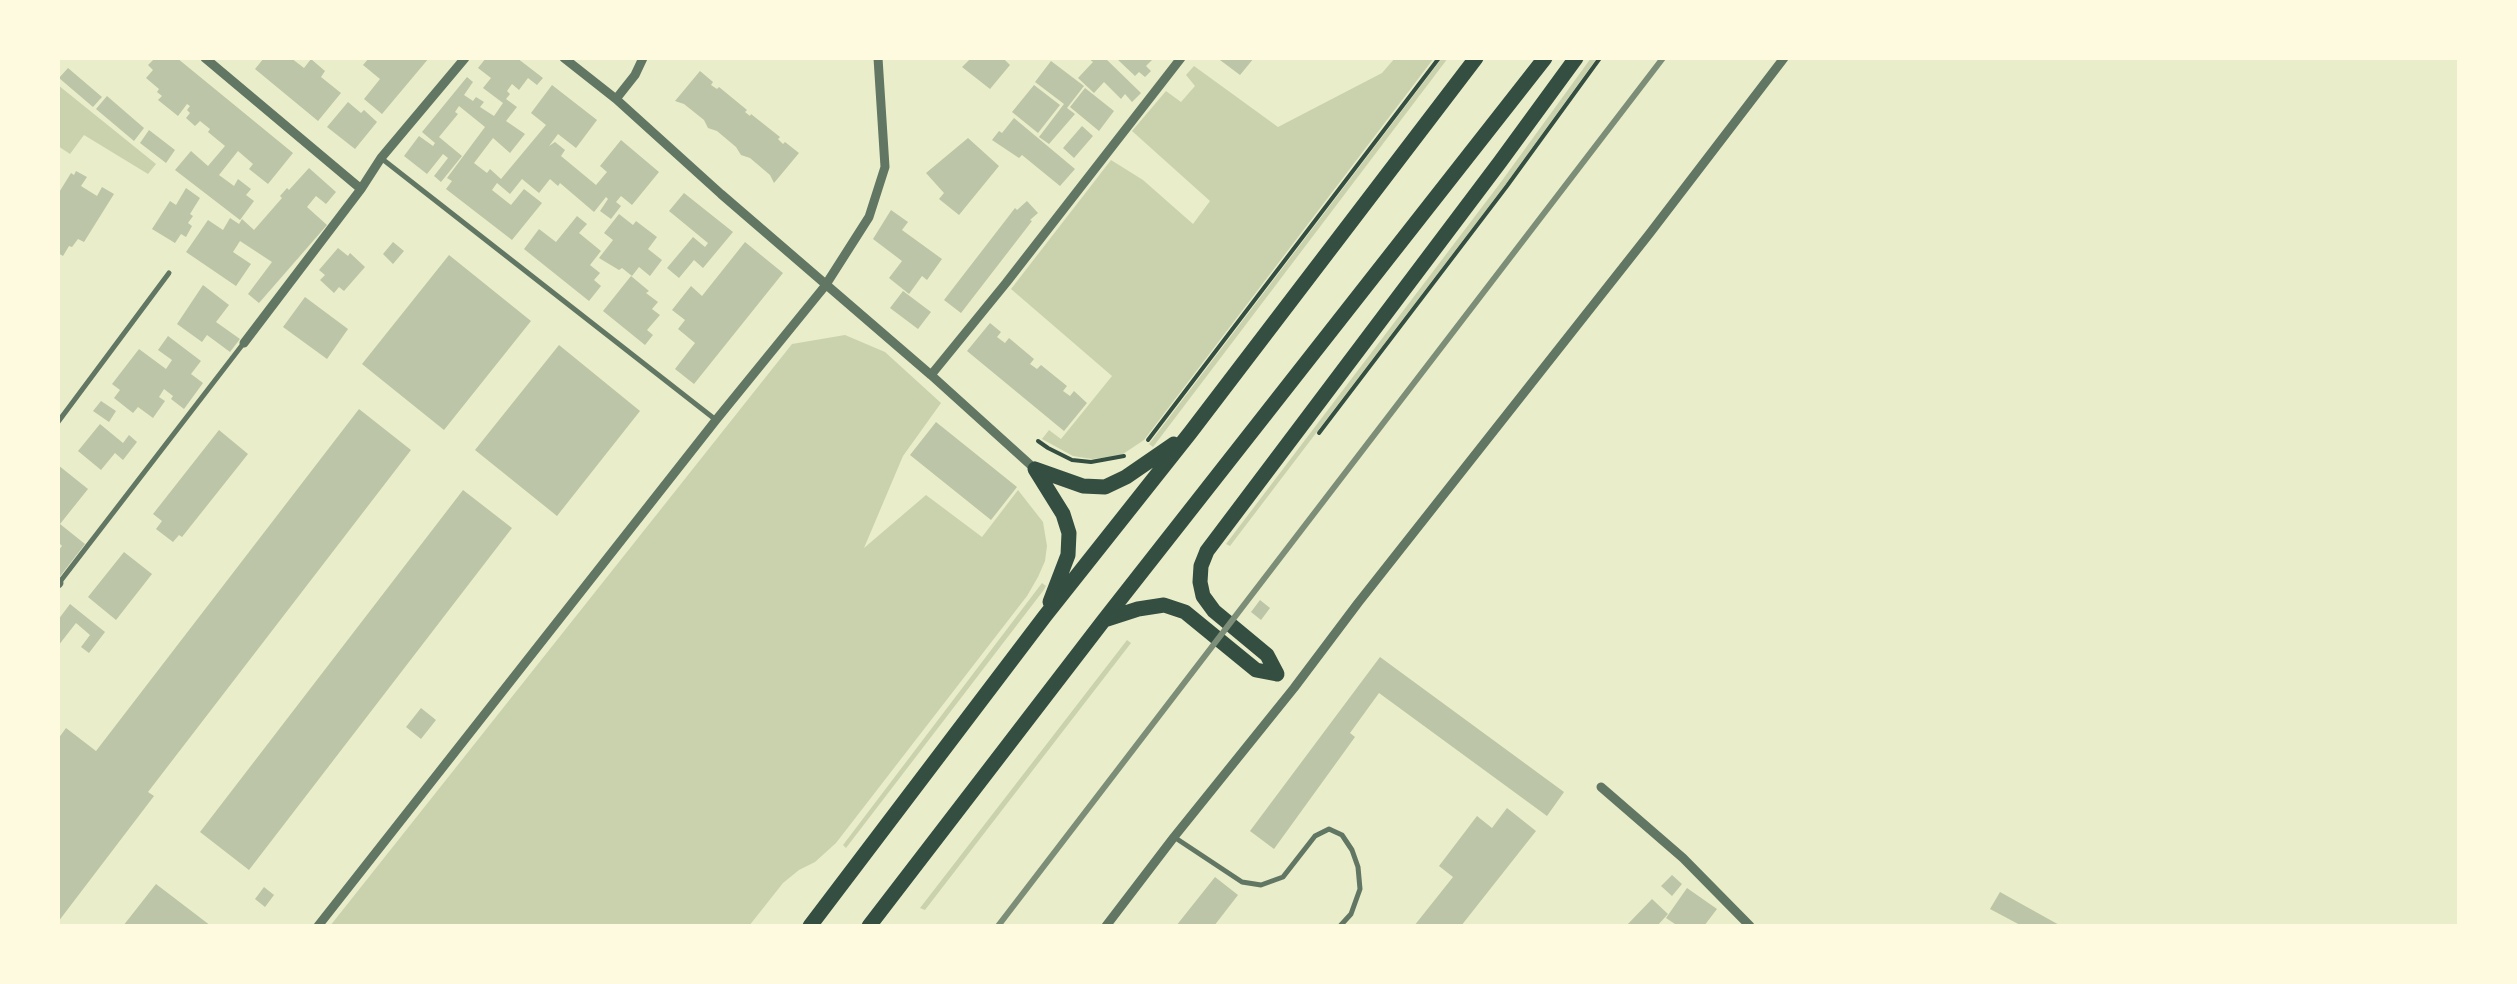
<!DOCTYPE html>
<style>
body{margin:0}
#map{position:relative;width:2517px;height:984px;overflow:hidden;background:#e9edc9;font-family:"Exo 2",sans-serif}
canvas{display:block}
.frame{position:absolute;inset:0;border:60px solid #fefae0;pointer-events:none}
</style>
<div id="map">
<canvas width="2517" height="984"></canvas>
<div class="frame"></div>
</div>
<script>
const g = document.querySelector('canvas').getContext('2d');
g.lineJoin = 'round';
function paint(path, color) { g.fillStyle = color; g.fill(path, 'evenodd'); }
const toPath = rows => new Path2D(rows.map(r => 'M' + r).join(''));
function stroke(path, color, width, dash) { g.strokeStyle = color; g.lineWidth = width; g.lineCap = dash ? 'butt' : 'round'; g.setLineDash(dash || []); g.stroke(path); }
const green = toPath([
 [1395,58,1434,58,1144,440,1120,456,1092,459,1073,456,1042,439,1049,430,1061,439,1112,376,1011,289,1111,160,1143,180,1193,224,1210,201,1132,131,1166,91,1181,102,1195,86,1186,75,1194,66,1278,127,1382,73],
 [1442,58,1448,58,1153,447,1149,444],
 [1591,58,1597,58,1505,185,1230,546,1226,544,1501,182],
 [58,85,156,164,148,174,84,135,70,154,58,146],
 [845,335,885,352,941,403,903,456,864,548,926,495,982,537,1018,490,1043,522,1047,546,1045,561,1038,577,1027,596,836,843,815,862,799,870,783,883,749,926,330,926,792,344],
 [1042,583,1046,586,1043,591,846,848,843,845],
 [1127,640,1131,643,925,910,920,908]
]);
const building = toPath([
 [155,58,177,58,293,153,268,184,249,169,253,164,238,151,219,175,234,186,238,179,251,189,246,195,254,201,240,220,175,170,191,151,208,166,225,146,208,132,210,129,200,121,195,126,186,118,190,113,187,110,190,106,187,104,178,116,158,100,162,96,157,92,159,89,146,78,153,70,148,65],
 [264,58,291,58,304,68,311,59,325,71,321,77,341,93,318,121,255,69],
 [369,58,429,58,382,114,364,99,380,79,363,65],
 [486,58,517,58,543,78,537,85,528,78,519,90,512,84,507,91,510,94,506,99,517,107,506,121,525,134,510,153,493,138,474,163,487,173,490,169,501,179,546,125,531,113,552,85,597,120,576,148,558,134,549,146,555,142,565,150,561,156,596,185,607,172,600,166,621,140,659,172,632,205,621,196,616,202,621,206,611,219,600,211,608,199,606,197,594,212,560,183,558,186,550,179,539,193,522,179,510,194,497,183,492,190,511,205,524,189,542,203,512,240,446,189,452,181,447,178,485,127,459,106,455,112,458,114,439,137,462,156,441,182,434,176,448,158,443,154,427,174,404,156,419,136,433,146,435,143,422,132,467,77,473,82,464,95,473,101,476,97,484,102,480,107,494,116,503,103,483,88,491,78,478,68],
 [971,58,1003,58,1010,65,990,89,962,67],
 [1088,58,1105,58,1141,93,1132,102,1125,94,1121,99,1104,82,1094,93,1078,78,1093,62],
 [1116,58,1154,58,1146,66,1151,71,1145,77,1139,72,1135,76],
 [1222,58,1254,58,1240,75,1220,60],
 [1051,61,1084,86,1067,108,1075,114,1049,144,1039,137,1064,104,1035,82],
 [68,68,102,97,93,107,59,78],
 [700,71,713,82,711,85,717,89,719,87,747,110,745,112,750,116,751,114,780,137,778,139,783,144,785,142,799,153,774,183,770,175,750,158,741,155,736,147,717,131,708,128,704,120,684,104,675,101],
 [1034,85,1060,105,1038,133,1012,112],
 [1085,88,1114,111,1099,131,1070,107],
 [107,96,144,128,134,141,96,109],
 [348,102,361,113,364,110,377,122,355,149,327,127],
 [1014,118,1075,169,1060,186,1022,155,1019,158,992,140,999,131,1002,133],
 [1082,126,1093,136,1074,158,1063,148],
 [149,130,175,150,166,163,140,143],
 [968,138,999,166,959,215,939,199,944,193,926,173],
 [309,168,336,192,326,204,316,196,307,207,327,225,259,303,248,294,272,262,240,241,233,252,251,264,236,286,186,252,208,220,223,230,230,218,239,224,242,219,254,230,282,198,280,196,287,188,289,190],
 [76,171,87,177,81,186,97,196,102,187,114,194,84,242,78,239,72,247,69,246,63,256,58,253,58,194,71,173,74,175],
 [186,188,200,198,190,214,193,216,188,223,192,226,186,237,181,234,175,243,152,229,170,201,176,205],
 [684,193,733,232,703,268,694,260,679,278,667,268,693,237,705,247,708,243,669,211],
 [1027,201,1038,213,1030,220,1032,221,961,313,944,300,1015,208,1017,210],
 [891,210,908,222,902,230,942,259,927,280,922,276,909,294,889,278,902,261,873,239],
 [619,214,633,225,636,221,657,237,648,249,662,260,650,276,639,267,632,276,622,268,619,270,599,258,613,240,604,233],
 [577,216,587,224,579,233,601,251,590,265,600,273,594,280,601,286,589,301,524,249,539,229,556,242],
 [393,242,404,251,393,264,383,254],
 [745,242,783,273,694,384,675,369,695,343,678,329,685,320,672,310,691,286,702,296],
 [338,248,348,256,350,253,365,267,344,291,339,287,334,293,320,280,325,275,319,270],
 [449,255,531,321,444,430,362,364],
 [631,276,649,291,646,293,658,302,652,309,660,315,647,330,653,335,645,345,603,311],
 [203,285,229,305,216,322,240,339,230,352,207,335,202,342,177,324],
 [903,291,931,312,918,329,890,308],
 [305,297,348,329,327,359,283,327],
 [990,323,1001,332,997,337,1005,343,1009,338,1034,359,1030,364,1037,369,1041,365,1067,386,1063,391,1070,396,1074,391,1087,403,1064,431,967,351],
 [168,336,201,361,191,374,203,383,184,409,171,399,173,396,164,389,159,397,165,401,153,418,138,407,133,413,114,398,120,390,112,384,139,349,166,369,172,360,158,350],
 [559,345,640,411,557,516,475,450],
 [101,401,116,411,109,422,93,411],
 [359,409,411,450,148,792,154,796,58,922,58,739,66,728,96,751],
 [936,422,1017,487,991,520,910,455],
 [100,424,123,443,129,435,137,442,123,460,115,453,101,470,78,451],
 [219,430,248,454,182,537,179,535,173,542,156,529,162,521,153,514],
 [58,465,88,489,60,524,85,544,58,579,58,551,62,546,58,542],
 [463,490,512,528,249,870,200,832],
 [124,552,152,574,116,620,88,597],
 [1260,600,1270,608,1261,620,1251,612],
 [70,604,105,632,89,653,81,647,90,635,76,623,58,646,58,620],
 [1380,657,1564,792,1547,816,1379,693,1350,733,1355,737,1274,849,1250,831],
 [421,708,436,720,421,739,406,727],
 [1507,808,1536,831,1461,926,1414,926,1453,877,1439,866,1477,816,1492,828],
 [1672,875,1682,884,1672,896,1661,886],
 [1215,877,1238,895,1214,926,1176,926],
 [156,884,211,926,123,926],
 [264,887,274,895,265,907,255,899],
 [1687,888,1717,909,1704,926,1678,926,1666,918],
 [2000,892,2061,926,2022,926,1990,909],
 [1652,899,1668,914,1657,926,1626,926]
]);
const path = toPath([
 [1319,433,1507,186,1600,58],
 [1148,440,1439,58],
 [1038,441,1048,448,1072,460,1091,462,1124,456]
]);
const service = toPath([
 [381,158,716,420],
 [58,422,169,273],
 [59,583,243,344],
 [1174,837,1242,882,1261,885,1283,877,1315,836,1329,829,1342,835,1352,850,1358,867,1360,889,1351,914,1340,926]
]);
const minor = toPath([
 [205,58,361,189],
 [564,58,616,99,721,194,931,375,1035,469],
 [616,99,635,75,643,58],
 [244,343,361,189,381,158,465,58],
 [931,375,1006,283,1181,58],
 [58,584,59,583],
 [1601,787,1683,858,1750,926],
 [318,926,716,420,825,286,869,217,885,167,878,58],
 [1106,926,1174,837,1294,688,1358,603,1650,233,1784,58]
]);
const trunk = toPath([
 [1035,469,1083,486,1105,487,1126,477,1174,444],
 [1035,469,1063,514,1069,533,1068,555,1050,602],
 [1104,620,1138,609,1164,605,1185,612,1256,670,1277,674],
 [1277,674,1267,655,1214,611,1203,596,1200,582,1201,566,1207,551,1500,162,1576,58],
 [810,926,1045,616,1190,433,1476,58],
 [869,926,1104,620,1545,58]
]);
const rail = toPath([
 [998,926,1663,58]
]);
paint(green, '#cad2ad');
paint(building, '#bcc5a7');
stroke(path, '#344e41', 4);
stroke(service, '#617663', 5);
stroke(minor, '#617663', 9);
stroke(trunk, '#344e41', 15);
stroke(rail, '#7c8e77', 6);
</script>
